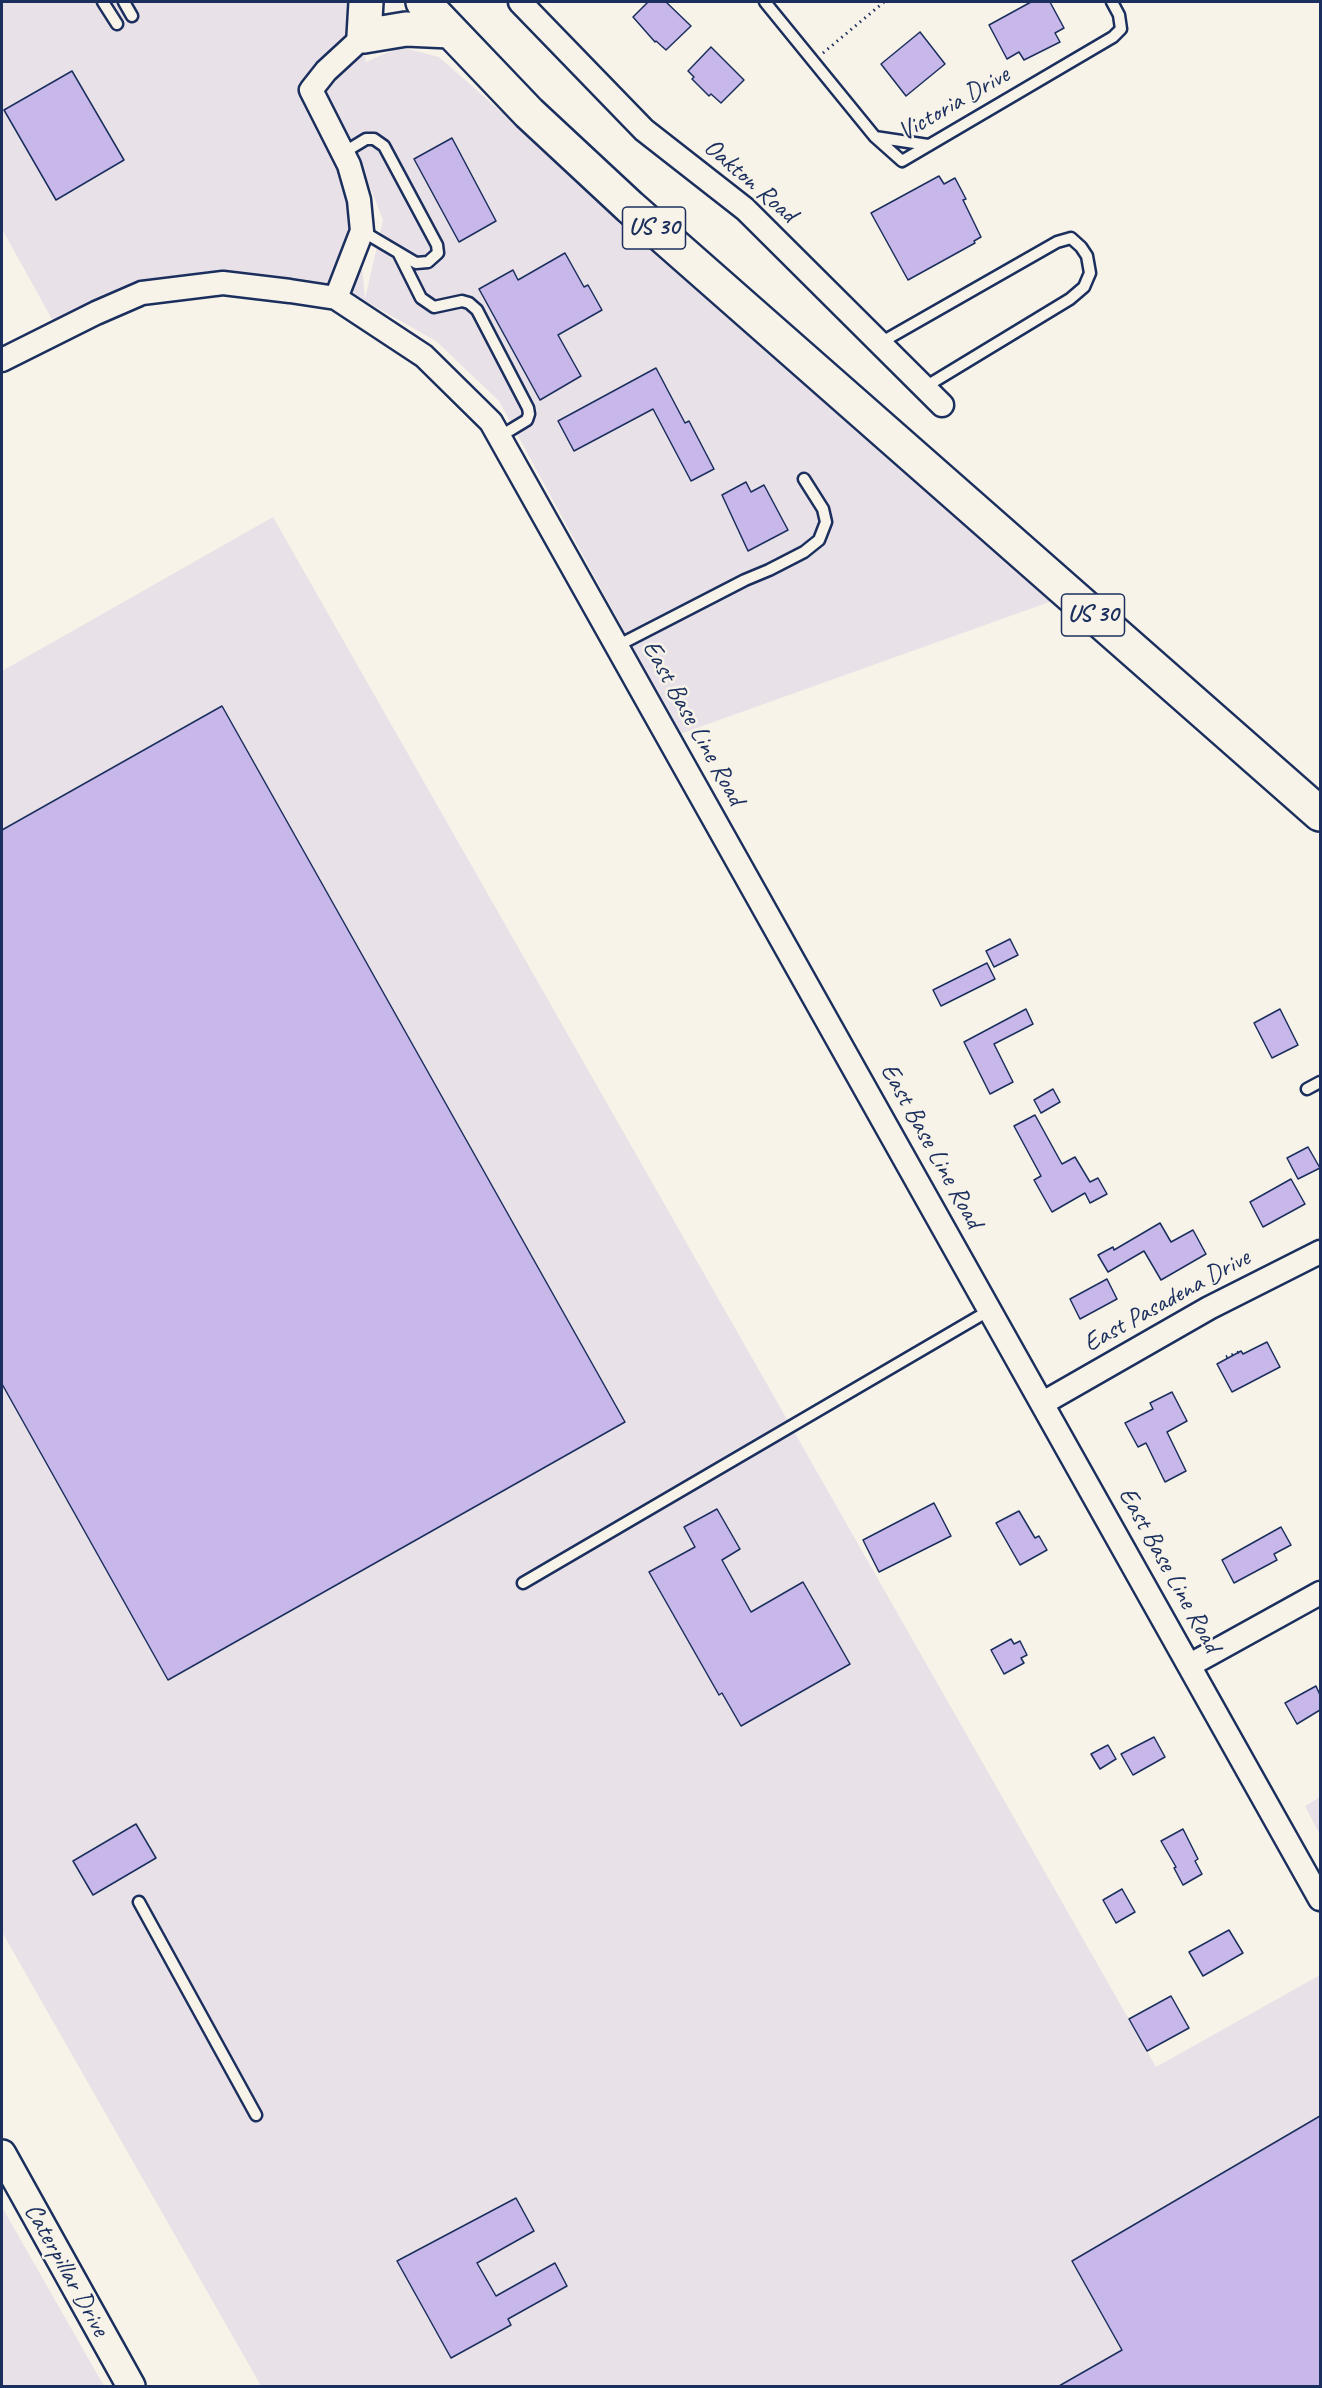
<!DOCTYPE html>
<style>
body{margin:0}
#map{position:relative;width:1322px;height:2388px;overflow:hidden;background:#f7f3e8;font-family:Caveat,sans-serif}
canvas{display:block}
.frame{position:absolute;inset:0;border:3px solid #1b2f5e;pointer-events:none}
</style>
<div id="map">
<canvas width="1322" height="2388"></canvas>
<div class="frame"></div>
</div>
<script>
const g = document.querySelector('canvas').getContext('2d');
g.lineJoin = 'round';
function paint(path, color) { g.fillStyle = color; g.fill(path, 'evenodd'); }
const toPath = rows => new Path2D(rows.map(r => 'M' + r).join(''));
function stroke(path, color, width, dash) { g.strokeStyle = color; g.lineWidth = width; g.lineCap = dash ? 'butt' : 'round'; g.setLineDash(dash || []); g.stroke(path); }
function label(font, color, halo, rows, align = 'center') {
  g.font = font + ' Caveat,sans-serif'; g.lineWidth = 5; g.setLineDash([]); g.textBaseline = 'middle'; g.strokeStyle = halo; g.fillStyle = color; for (const [text, x, y, turn = 0] of rows) {
    g.save(); g.translate(x, y); g.rotate((+turn || 0) * Math.PI / 180); g.textAlign = isNaN(turn) ? turn : align; if (halo) g.strokeText(text, 0, 0); g.fillText(text, 0, 0); g.restore();
  }
}
const built = toPath([
 [2,2,353,2,366,62,400,47,439,57,1055,600,680,734,499,401,436,341,365,301,321,284,225,277,170,278,111,293,54,323,2,229],
 [351,139,383,220,365,299,351,140],
 [273,517,1156,2067,1320,1975,1320,2386,261,2386,2,1932,2,671],
 [1320,1797,1320,1835,1305,1806],
 [2,2207,104,2386,2,2386]
]);
const building = toPath([
 [648,2,666,2,691,26,666,50,656,41,655,42,633,17,648,2],
 [1031,2,1050,2,1064,28,1055,33,1060,42,1024,60,1019,52,1007,59,989,25,1031,2],
 [920,32,945,64,906,96,881,64,920,32],
 [711,47,744,80,721,103,711,94,709,96,692,79,694,77,688,71,711,47],
 [72,71,124,160,56,200,4,110,72,71],
 [452,138,496,221,459,242,414,159,452,138],
 [939,176,944,184,955,178,966,199,963,200,981,237,974,241,975,243,908,280,871,213,939,176],
 [565,253,584,287,588,285,602,310,558,335,581,376,540,400,479,289,513,270,518,280,565,253],
 [656,368,685,423,689,421,714,469,691,481,653,409,574,451,558,421,656,368],
 [746,482,751,492,764,485,788,530,748,551,722,495,746,482],
 [222,706,625,1422,168,1680,2,1384,2,830,222,706],
 [1010,939,1018,955,994,967,986,951,1010,939],
 [987,963,995,979,941,1006,933,990,987,963],
 [1026,1009,1033,1024,994,1044,1013,1082,990,1094,964,1042,1026,1009],
 [1280,1009,1298,1045,1272,1058,1254,1023,1280,1009],
 [1053,1089,1060,1102,1041,1113,1034,1100,1053,1089],
 [1035,1115,1062,1164,1075,1157,1090,1182,1098,1178,1107,1194,1090,1203,1085,1193,1052,1212,1034,1180,1041,1176,1014,1126,1035,1115],
 [1308,1147,1320,1168,1298,1179,1287,1158,1308,1147],
 [1291,1179,1305,1204,1263,1227,1250,1202,1291,1179],
 [1160,1223,1171,1242,1193,1230,1206,1254,1161,1280,1144,1251,1108,1272,1098,1255,1113,1247,1114,1250,1160,1223],
 [1107,1279,1117,1299,1080,1319,1070,1299,1107,1279],
 [1267,1342,1280,1367,1232,1392,1217,1364,1241,1351,1243,1354,1267,1342],
 [1172,1392,1187,1421,1167,1432,1186,1471,1165,1482,1146,1443,1138,1447,1125,1423,1153,1409,1150,1403,1172,1392],
 [934,1503,951,1536,879,1572,863,1540,934,1503],
 [717,1509,740,1549,722,1560,751,1612,803,1582,850,1664,741,1726,722,1693,719,1695,649,1572,695,1547,684,1527,717,1509],
 [1019,1511,1035,1538,1039,1536,1047,1550,1020,1565,996,1523,1019,1511],
 [1281,1527,1291,1545,1274,1554,1277,1560,1234,1583,1222,1560,1281,1527],
 [1011,1639,1014,1644,1020,1641,1027,1655,1021,1658,1024,1663,1004,1674,991,1650,1011,1639],
 [1316,1686,1320,1695,1320,1710,1297,1724,1285,1703,1316,1686],
 [1154,1737,1165,1757,1133,1775,1121,1754,1154,1737],
 [1108,1745,1116,1759,1100,1769,1091,1754,1108,1745],
 [136,1824,156,1858,93,1895,73,1861,136,1824],
 [1183,1829,1198,1859,1195,1861,1202,1874,1183,1885,1174,1868,1176,1867,1161,1841,1183,1829],
 [1122,1889,1135,1912,1116,1923,1103,1900,1122,1889],
 [1229,1930,1243,1953,1203,1976,1189,1952,1229,1930],
 [1171,1996,1189,2028,1147,2051,1129,2019,1171,1996],
 [1320,2116,1320,2386,1059,2386,1122,2350,1072,2261,1320,2116],
 [516,2198,534,2231,477,2263,496,2296,555,2263,567,2286,508,2319,511,2325,451,2358,397,2261,516,2198]
]);
const path = toPath([
 [823,53,884,2],
 [1226,1357,1239,1352]
]);
const service = toPath([
 [103,2,117,24],
 [124,2,132,16],
 [765,2,875,137,902,161,1113,37,1121,29,1119,15,1112,2],
 [875,137,928,145],
 [343,153,366,139,374,139,384,146,437,245,438,253,428,262,416,263,362,231],
 [399,254,421,298,434,307,462,301,469,303,477,310,528,408,529,414,527,420,499,437],
 [880,343,1057,242,1071,238,1081,247,1087,256,1090,273,1084,287,1070,299,925,387],
 [617,646,745,580,769,570,804,552,819,540,826,522,823,509,804,479],
 [1307,1089,1320,1082],
 [523,1583,990,1310],
 [139,1902,256,2115]
]);
const minor = toPath([
 [520,2,644,130,745,209,942,405],
 [336,298,362,231,359,200,349,165,311,90,326,71,364,36],
 [2,360,96,313,142,293,223,283,290,291,336,298,424,356,491,422,1320,1899],
 [1043,1403,1209,1308,1320,1252],
 [1190,1665,1320,1593]
]);
const tertiary = toPath([
 [2,2154,131,2386]
]);
const primary = toPath([
 [366,2,364,36,406,29,450,31],
 [423,2,529,113,630,207,1320,814]
]);
const shields = [
 [654,228,63],
 [1093,615,63]
];
const shieldNames = [
 ["US 30",654,228],
 ["US 30",1093,615]
];
const streetNames = [
 ["Victoria Drive",954,104,-30],
 ["Oakton Road",750,181,41],
 ["East Base Line Road",693,723,61],
 ["East Base Line Road",931,1146,61],
 ["East Pasadena Drive",1167,1301,-29],
 ["East Base Line Road",1169,1570,61],
 ["Caterpillar Drive",66,2270,61]
];
paint(built, '#e9e1e8');
paint(building, '#c7b8e9');
stroke(building, '#1b2f5e', 1.5);
stroke(service, '#1b2f5e', 15);
stroke(minor, '#1b2f5e', 27);
stroke(tertiary, '#1b2f5e', 32);
stroke(primary, '#1b2f5e', 38);
stroke(path, '#1b2f5e', 3, [1.5, 4.5]);
stroke(service, '#f7f3e8', 10);
stroke(minor, '#f7f3e8', 22);
stroke(tertiary, '#f7f3e8', 27);
stroke(primary, '#f7f3e8', 33);
for (const [x, y, w] of shields) { const box = new Path2D(); box.roundRect(x - w / 2, y - 21, w, 42, 4.5); g.fillStyle = '#f7f3e8'; g.fill(box); stroke(box, '#1b2f5e', 1.5); }
label('bold 24px', '#1b2f5e', null, shieldNames);
label('26px', '#1b2f5e', '#f7f3e8', streetNames);
</script>
